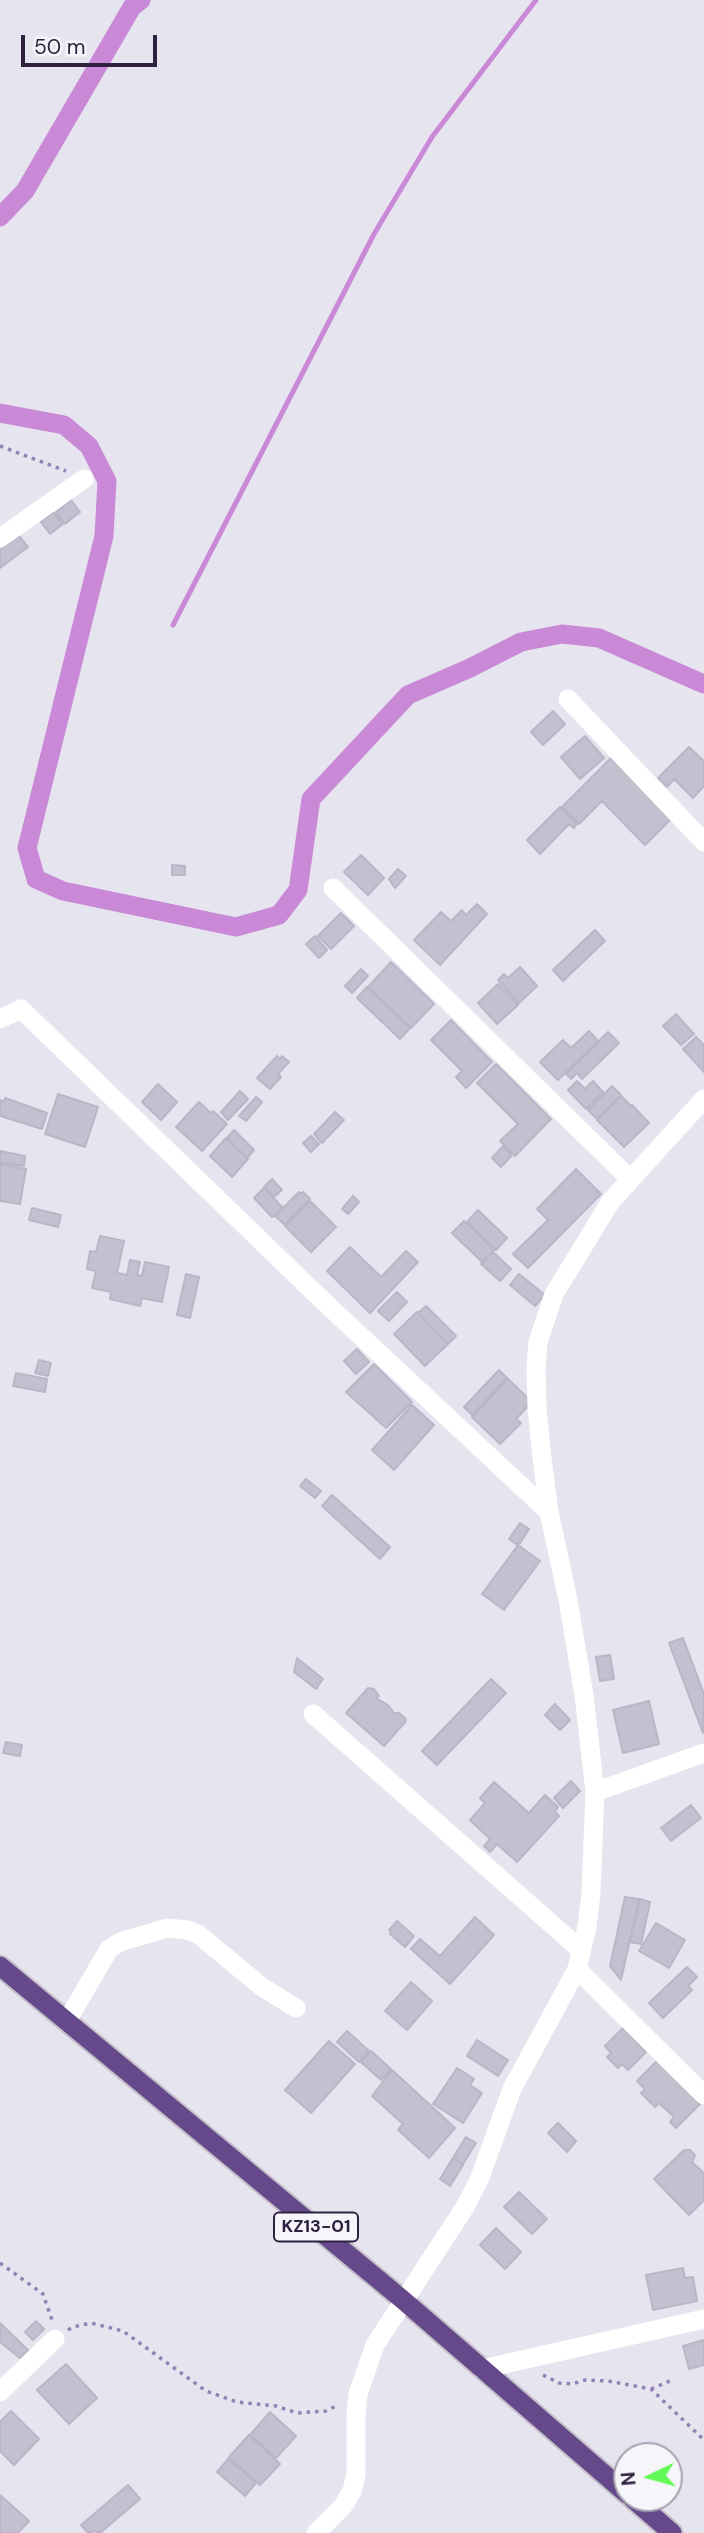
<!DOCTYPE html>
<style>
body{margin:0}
#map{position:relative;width:704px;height:2533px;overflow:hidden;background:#e6e4ee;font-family:"DM Sans",sans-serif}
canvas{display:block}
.north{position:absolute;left:613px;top:2442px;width:70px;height:70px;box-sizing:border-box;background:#f6f5fa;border:2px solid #a6a1b0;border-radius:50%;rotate:265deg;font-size:19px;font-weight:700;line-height:28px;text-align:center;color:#2f2241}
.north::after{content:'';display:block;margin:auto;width:24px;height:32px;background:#62f956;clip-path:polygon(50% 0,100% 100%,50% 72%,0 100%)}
.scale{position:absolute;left:21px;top:35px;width:136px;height:32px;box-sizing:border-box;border:4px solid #2f2241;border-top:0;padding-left:9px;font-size:21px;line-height:24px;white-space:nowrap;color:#2f2241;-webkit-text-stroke:5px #f6f5fa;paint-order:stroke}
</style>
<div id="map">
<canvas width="704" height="2533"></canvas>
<div class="north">N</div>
<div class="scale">50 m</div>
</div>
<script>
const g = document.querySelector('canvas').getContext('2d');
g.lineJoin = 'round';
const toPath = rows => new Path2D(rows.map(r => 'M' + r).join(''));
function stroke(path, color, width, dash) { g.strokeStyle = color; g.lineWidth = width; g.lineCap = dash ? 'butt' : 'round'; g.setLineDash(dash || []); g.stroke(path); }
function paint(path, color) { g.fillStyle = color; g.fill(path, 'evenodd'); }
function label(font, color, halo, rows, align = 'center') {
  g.font = font + ' "DM Sans",sans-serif'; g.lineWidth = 6; g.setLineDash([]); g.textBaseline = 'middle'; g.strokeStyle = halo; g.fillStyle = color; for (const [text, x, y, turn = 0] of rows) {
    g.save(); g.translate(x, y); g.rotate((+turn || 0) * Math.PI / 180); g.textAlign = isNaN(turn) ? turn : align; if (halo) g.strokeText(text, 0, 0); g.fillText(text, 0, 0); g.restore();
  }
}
const stream = toPath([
 [173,625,374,234,432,137,536,0]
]);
const canal = toPath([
 [0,217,25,191,132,7,141,0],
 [0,413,64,425,89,446,107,481,104,536,27,848,36,879,63,891,236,927,279,915,298,890,311,799,408,695,470,668,521,642,562,634,599,638,704,684]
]);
const building = toPath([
 [71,500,80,512,65,524,56,512,71,500],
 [53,512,63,524,50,534,41,522,53,512],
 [19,536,28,547,0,568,0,550,19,536],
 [553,711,565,724,543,745,531,732,553,711],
 [585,736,604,758,580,779,561,757,585,736],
 [689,747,704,761,704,786,693,798,674,779,667,787,658,778,689,747],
 [611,758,671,819,645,845,602,801,579,824,562,807,611,758],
 [560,807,577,824,574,828,569,824,540,854,527,840,560,807],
 [361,855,384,878,368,895,344,872,361,855],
 [172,865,185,866,185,875,172,875,172,865],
 [398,869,406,876,395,888,389,879,398,869],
 [477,904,487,914,440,965,414,940,441,912,451,921,462,910,466,915,477,904],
 [341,913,354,926,331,949,318,936,341,913],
 [595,930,605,941,563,981,553,970,595,930],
 [315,936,327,950,319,958,306,944,315,936],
 [391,962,434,1004,411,1028,368,987,391,962],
 [520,967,537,986,519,1003,498,980,504,974,508,978,520,967],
 [361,969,368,976,352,993,345,986,361,969],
 [498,984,518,1005,497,1024,478,1003,498,984],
 [367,987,410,1028,400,1039,357,998,367,987],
 [676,1014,694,1034,681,1045,663,1026,676,1014],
 [451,1020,492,1062,466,1088,456,1077,462,1071,431,1040,451,1020],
 [589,1031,598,1041,558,1080,540,1062,563,1040,571,1048,589,1031],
 [608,1032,619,1043,582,1079,577,1073,571,1079,566,1074,608,1032],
 [696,1037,704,1045,704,1072,683,1049,696,1037],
 [277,1056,280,1059,282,1056,289,1062,278,1074,281,1077,270,1089,257,1078,277,1056],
 [496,1064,551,1119,515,1156,500,1141,518,1124,477,1083,496,1064],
 [577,1081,585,1089,593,1081,603,1092,586,1109,568,1090,577,1081],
 [158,1084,177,1102,161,1120,142,1102,158,1084],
 [612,1086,621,1095,597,1119,588,1110,612,1086],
 [240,1091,248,1099,228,1120,221,1112,240,1091],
 [58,1094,98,1107,85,1147,45,1134,58,1094],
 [621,1096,631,1106,632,1105,649,1123,624,1147,597,1120,621,1096],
 [256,1097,262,1102,246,1121,239,1116,256,1097],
 [5,1098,47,1113,42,1129,0,1116,0,1100,4,1102,5,1098],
 [199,1102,211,1113,213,1111,227,1124,202,1151,176,1127,199,1102],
 [335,1112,344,1120,322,1143,314,1134,335,1112],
 [234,1130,254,1150,247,1158,227,1138,234,1130],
 [311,1136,319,1144,311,1152,303,1143,311,1136],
 [226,1138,248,1159,232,1177,210,1156,226,1138],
 [503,1146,512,1155,501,1167,492,1158,503,1146],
 [0,1151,25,1156,24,1166,0,1162,0,1151],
 [0,1164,26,1169,20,1204,0,1201,0,1164],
 [576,1169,601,1194,528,1268,513,1254,548,1220,537,1209,576,1169],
 [272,1179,282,1190,274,1197,264,1187,272,1179],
 [264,1188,283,1208,272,1217,254,1198,264,1188],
 [299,1192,301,1194,303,1192,310,1199,285,1225,275,1216,299,1192],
 [353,1196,359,1202,348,1214,342,1209,353,1196],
 [310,1201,336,1227,311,1252,285,1226,310,1201],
 [32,1208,61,1215,58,1227,29,1220,32,1208],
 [478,1210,507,1238,496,1250,467,1222,478,1210],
 [464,1221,494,1250,482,1262,452,1233,464,1221],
 [100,1236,124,1241,117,1273,127,1275,130,1260,140,1262,137,1275,142,1276,145,1262,169,1267,162,1302,142,1298,140,1306,110,1299,111,1292,92,1288,96,1271,87,1269,90,1251,96,1252,100,1236],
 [350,1247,381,1277,406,1251,418,1262,370,1313,327,1271,350,1247],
 [493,1252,511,1269,500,1281,481,1264,493,1252],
 [186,1274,199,1277,190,1318,177,1315,186,1274],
 [519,1274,545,1295,535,1306,510,1285,519,1274],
 [397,1292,407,1302,389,1321,378,1311,397,1292],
 [426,1306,456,1336,448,1344,418,1313,426,1306],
 [417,1312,448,1344,425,1366,394,1334,417,1312],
 [357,1349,369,1362,356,1374,344,1361,357,1349],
 [39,1360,51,1363,48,1376,35,1373,39,1360],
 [374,1364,412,1402,386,1428,346,1392,374,1364],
 [499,1370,507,1378,472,1415,464,1407,499,1370],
 [16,1373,47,1379,45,1392,13,1386,16,1373],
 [508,1379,532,1402,516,1419,521,1423,500,1444,472,1417,508,1379],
 [412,1405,434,1425,394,1470,372,1450,412,1405],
 [306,1479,321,1491,315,1498,300,1486,306,1479],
 [332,1495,390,1547,380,1559,322,1506,332,1495],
 [520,1523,529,1529,520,1543,516,1544,509,1539,520,1523],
 [518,1545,540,1561,504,1610,482,1594,518,1545],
 [683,1638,704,1694,703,1733,669,1643,683,1638],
 [610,1655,614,1679,600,1681,596,1657,610,1655],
 [297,1658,323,1679,316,1689,294,1672,297,1658],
 [491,1679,506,1693,437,1765,422,1751,491,1679],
 [368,1688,374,1689,379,1696,376,1698,388,1705,394,1713,399,1713,405,1718,406,1721,384,1746,346,1713,368,1688],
 [649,1701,659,1744,623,1753,613,1710,649,1701],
 [555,1704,570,1720,560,1730,545,1715,555,1704],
 [6,1742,22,1745,20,1756,3,1753,6,1742],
 [571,1781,580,1791,563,1808,554,1798,571,1781],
 [494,1782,529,1813,545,1795,558,1807,555,1812,559,1816,517,1862,497,1844,490,1852,484,1846,490,1839,470,1820,485,1803,480,1798,494,1782],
 [691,1805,701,1818,671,1841,661,1828,691,1805],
 [625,1897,639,1899,621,1980,610,1966,625,1897],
 [640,1899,650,1902,641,1944,630,1942,640,1899],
 [475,1917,494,1935,450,1984,411,1949,420,1939,440,1956,475,1917],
 [397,1921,414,1936,405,1947,390,1934,392,1932,389,1930,397,1921],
 [656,1923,685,1940,669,1968,639,1951,656,1923],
 [687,1967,697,1977,688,1986,692,1990,663,2018,649,2003,687,1967],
 [411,1982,432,2001,407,2030,385,2011,411,1982],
 [623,2028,646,2052,628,2070,622,2064,618,2068,607,2057,611,2053,605,2046,623,2028],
 [347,2031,369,2051,359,2062,337,2042,347,2031],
 [477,2040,508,2060,498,2076,467,2056,477,2040],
 [329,2041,355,2064,311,2113,285,2090,329,2041],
 [371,2051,391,2069,381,2080,361,2062,371,2051],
 [658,2060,700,2104,676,2128,670,2122,674,2117,659,2103,655,2107,641,2093,645,2089,637,2081,658,2060],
 [457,2068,474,2079,470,2085,482,2093,463,2123,433,2104,457,2068],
 [392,2070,455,2128,429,2158,398,2130,403,2124,372,2096,392,2070],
 [558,2123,576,2141,567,2152,548,2133,558,2123],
 [466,2137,476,2143,463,2164,453,2158,466,2137],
 [684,2150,690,2150,695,2155,692,2162,704,2173,704,2200,689,2215,654,2179,684,2150],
 [453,2158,463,2165,450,2186,440,2179,453,2158],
 [519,2192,547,2219,532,2234,504,2207,519,2192],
 [496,2228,521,2252,505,2269,480,2245,496,2228],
 [683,2268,685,2278,693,2277,697,2301,653,2310,646,2275,683,2268],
 [36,2321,44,2329,33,2340,25,2332,36,2321],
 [0,2323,28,2350,20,2358,0,2342,0,2323],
 [704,2340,704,2365,689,2369,683,2346,704,2340],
 [66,2364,97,2398,69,2424,37,2390,66,2364],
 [11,2411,39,2439,14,2465,0,2451,0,2422,11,2411],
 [270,2412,296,2436,276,2458,250,2435,270,2412],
 [249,2435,280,2464,260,2485,229,2457,249,2435],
 [228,2459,256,2483,245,2496,217,2472,228,2459],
 [128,2485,140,2499,100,2533,95,2531,88,2533,81,2525,128,2485],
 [0,2495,29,2521,18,2533,0,2533,0,2495]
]);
const path = toPath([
 [0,446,66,471],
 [0,2263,43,2294,53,2323],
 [68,2330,73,2327,91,2323,123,2331,206,2391,237,2402,276,2406,297,2413,326,2411,338,2405],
 [543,2375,559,2383,572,2384,585,2380,608,2381,651,2389,704,2440],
 [651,2389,672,2380]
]);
const minor = toPath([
 [0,538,84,479],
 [568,699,704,842],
 [333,888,630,1179],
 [0,1019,21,1009,320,1298,549,1512],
 [313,1714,581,1950],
 [595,1792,704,1753],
 [577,1969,704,2095],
 [67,2021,109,1949,120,1942,167,1928,187,1930,198,1934,262,1987,296,2008],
 [482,2369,704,2319],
 [0,2392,55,2339],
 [316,2533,343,2506,352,2491,356,2474,356,2414,358,2394,375,2345,465,2207,479,2180,512,2089,577,1969,587,1927,591,1893,595,1792,584,1695,568,1600,549,1512,542,1458,537,1408,536,1368,538,1342,554,1294,611,1201,704,1099]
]);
const trunk = toPath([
 [0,1966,403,2300,627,2494],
 [632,2498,672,2533]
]);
const shields = [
 [316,2227,84]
];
const shieldNames = [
 ["KZ13-01",316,2227]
];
stroke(stream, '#c989d6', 5);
stroke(canal, '#c989d6', 19);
paint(building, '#c4c0cf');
stroke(building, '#bab5c8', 2);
stroke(trunk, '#c5c1ca', 23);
stroke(path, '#9482b3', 3.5, [3.5, 5]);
stroke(minor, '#fff', 19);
stroke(trunk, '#66498a', 19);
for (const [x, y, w] of shields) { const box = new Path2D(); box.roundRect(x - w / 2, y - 14.5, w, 29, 5); g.fillStyle = '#f6f5fa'; g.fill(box); stroke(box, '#2f2241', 2); }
label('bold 18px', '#2f2241', null, shieldNames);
</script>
